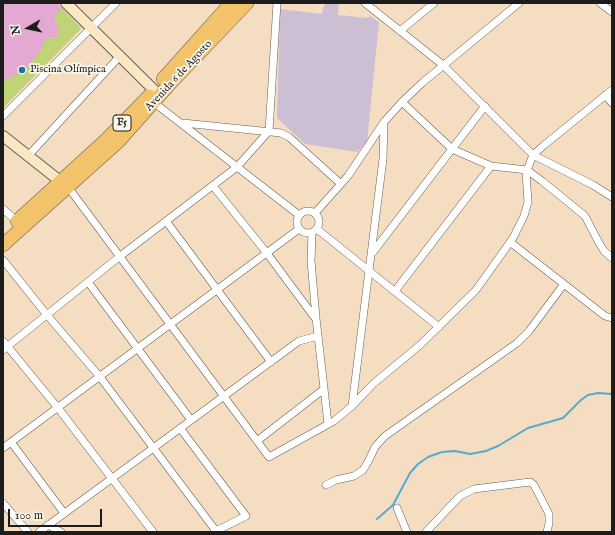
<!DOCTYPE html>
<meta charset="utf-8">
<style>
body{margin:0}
#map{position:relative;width:615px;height:535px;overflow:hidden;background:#f5ddc1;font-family:"IM FELL English",serif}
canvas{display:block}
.frame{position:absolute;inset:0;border:4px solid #1c1c1c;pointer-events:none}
.north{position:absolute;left:8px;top:8px;width:40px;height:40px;-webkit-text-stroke:3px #fbf7ec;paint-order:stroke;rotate:261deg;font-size:11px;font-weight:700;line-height:16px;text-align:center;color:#1c1c1c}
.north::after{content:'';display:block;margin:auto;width:14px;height:18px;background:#1c1c1c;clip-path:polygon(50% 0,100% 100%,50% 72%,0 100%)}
.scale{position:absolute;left:8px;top:509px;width:94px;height:18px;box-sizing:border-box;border:2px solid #1c1c1c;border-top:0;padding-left:5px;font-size:12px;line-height:14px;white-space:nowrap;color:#1c1c1c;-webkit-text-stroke:3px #fbf7ec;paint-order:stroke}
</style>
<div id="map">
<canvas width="615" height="535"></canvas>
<div class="frame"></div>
<div class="north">N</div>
<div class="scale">100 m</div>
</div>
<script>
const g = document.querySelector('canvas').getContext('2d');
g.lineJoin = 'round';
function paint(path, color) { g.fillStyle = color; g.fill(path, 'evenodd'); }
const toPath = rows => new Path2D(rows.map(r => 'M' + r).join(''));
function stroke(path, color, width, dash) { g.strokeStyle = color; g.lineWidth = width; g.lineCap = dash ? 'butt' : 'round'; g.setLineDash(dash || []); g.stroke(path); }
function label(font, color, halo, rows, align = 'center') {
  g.font = font + ' "IM FELL English",serif'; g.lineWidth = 3.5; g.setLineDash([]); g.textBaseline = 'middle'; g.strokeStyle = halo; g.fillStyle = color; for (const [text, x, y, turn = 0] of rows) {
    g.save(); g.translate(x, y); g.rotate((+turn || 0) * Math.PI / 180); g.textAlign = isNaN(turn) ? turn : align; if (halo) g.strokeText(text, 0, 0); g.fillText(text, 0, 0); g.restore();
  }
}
const industrial = toPath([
 [326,3,339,3,338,15,368,18,370,16,379,22,367,142,357,152,305,144,277,118,280,9,322,14,323,8]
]);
const green = toPath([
 [3,3,57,3,81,28,78,32,3,108]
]);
const stream = toPath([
 [377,519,393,505,410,473,418,464,428,457,442,452,455,451,470,454,486,451,498,446,528,428,563,418,581,400,588,395,598,393,612,394]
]);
const building = toPath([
 [3,3,57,3,62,9,55,15,56,25,59,25,58,37,47,37,39,53,26,68,3,82]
]);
const street = toPath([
 [365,3,443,65,533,155,593,185,612,197],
 [600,3,612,12],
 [400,31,434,3],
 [605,95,612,103],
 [152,101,299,215],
 [402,102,452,149,491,166],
 [3,116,116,3],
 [183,123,281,133,289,137,341,184],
 [28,156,120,56],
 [213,186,266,252,315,318],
 [68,187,269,457,334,421,352,406,373,384,420,345,476,290,513,238,524,216,528,202,526,173,533,155,543,146,612,90],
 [3,209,19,223],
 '297 222a11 11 0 1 1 22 0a11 11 0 1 1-22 0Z',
 [315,213,348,176,384,122,402,102,422,83,519,3],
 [166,221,271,362],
 [317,229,439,327],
 [312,233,311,261,316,318,328,424],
 [510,242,605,316,612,318],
 [373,252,485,106],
 [3,260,47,315,100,377,216,531],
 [88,282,191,420],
 [395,291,491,166,527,170,542,181,585,216,598,241,604,251,612,258],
 [3,341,58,408,153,532],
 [3,350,119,257,237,167,269,131,277,3],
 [352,406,383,159,384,122],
 [180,428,246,516,214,532],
 [257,441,324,389],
 [11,442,64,513],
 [3,448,299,229],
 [326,485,336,480,354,476,363,470,369,460,375,447,385,436,517,343,529,331,564,284],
 [3,503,28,532],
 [397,508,407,532],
 [48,525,61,532],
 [39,532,299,341,318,336],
 [426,532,460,496,474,489,530,482,534,485,549,514,549,523,547,532]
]);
const secondary = toPath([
 [66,3,154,90],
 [3,136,65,185]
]);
const highway = toPath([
 [163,79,231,3],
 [17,221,107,139,149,96],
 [3,245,118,142,168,86,247,3]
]);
const markers = [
 [22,70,4,"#1f6fb2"]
];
const shields = [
 [122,123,18]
];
const shieldNames = [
 ["F5",122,123]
];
const poiNames = [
 ["Piscina Olímpica",30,70]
];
const streetNames = [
 ["Avenida 6 de Agosto",179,76,-47]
];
paint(industrial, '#ccbfd4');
paint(green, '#bfd377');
stroke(stream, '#54abd1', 2);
paint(building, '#e4a9d3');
stroke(street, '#686056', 8);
stroke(secondary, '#686056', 12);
stroke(highway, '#686056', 14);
stroke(street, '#fff', 7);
stroke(secondary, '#fae7c3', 10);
stroke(highway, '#f2c36a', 13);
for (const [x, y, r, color] of markers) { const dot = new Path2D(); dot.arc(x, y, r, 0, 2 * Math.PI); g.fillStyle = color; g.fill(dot); stroke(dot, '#fbf7ec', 1.5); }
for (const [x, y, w] of shields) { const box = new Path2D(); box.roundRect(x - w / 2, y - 8, w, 16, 3); g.fillStyle = '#fbf7ec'; g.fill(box); stroke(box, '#1c1c1c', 1); }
label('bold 10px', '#1c1c1c', null, shieldNames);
label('11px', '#1c1c1c', '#fbf7ec', poiNames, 'left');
label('11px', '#1c1c1c', '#fbf7ec', streetNames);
</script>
